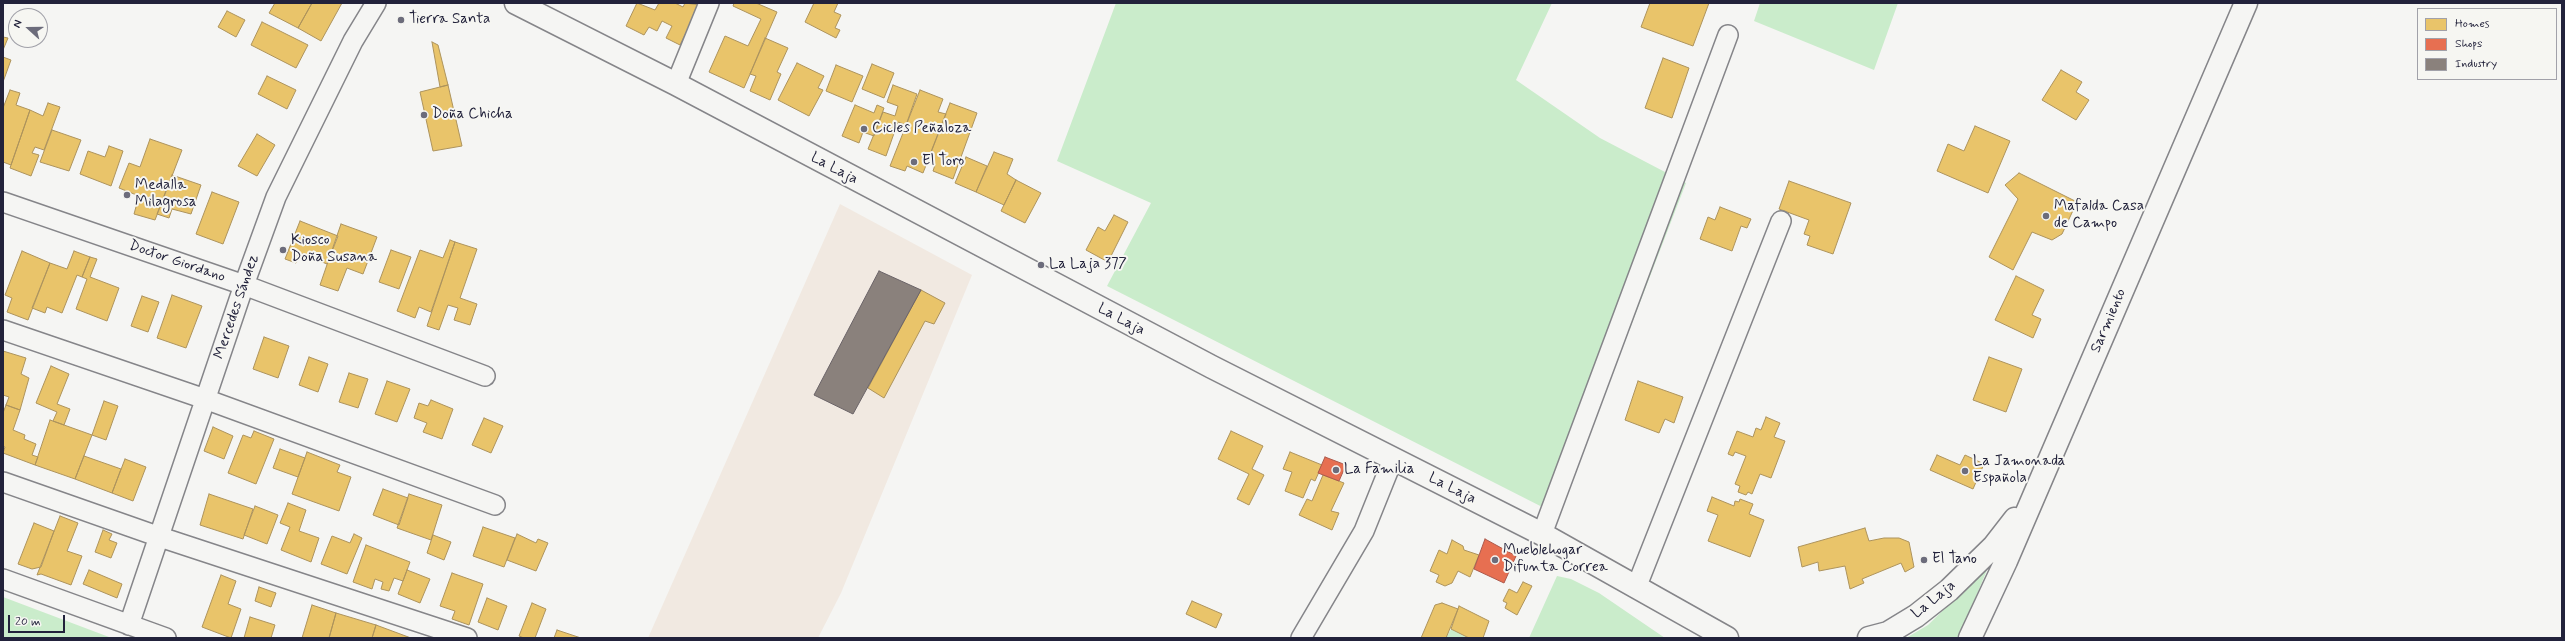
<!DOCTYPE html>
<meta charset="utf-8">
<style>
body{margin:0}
#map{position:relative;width:2565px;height:641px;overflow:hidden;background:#f5f5f3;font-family:Mynerve,sans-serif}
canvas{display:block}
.frame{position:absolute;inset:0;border:4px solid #22223b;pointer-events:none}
.legend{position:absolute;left:2417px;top:8px;width:140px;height:72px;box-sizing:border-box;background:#f6f6f2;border:1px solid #a1a1a9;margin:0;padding:5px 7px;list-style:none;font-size:12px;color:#22223b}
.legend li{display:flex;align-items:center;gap:8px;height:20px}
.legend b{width:20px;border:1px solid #a1a1a9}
.north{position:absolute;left:8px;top:8px;width:40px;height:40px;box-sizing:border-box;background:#f6f6f2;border:1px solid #a1a1a9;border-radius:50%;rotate:291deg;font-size:11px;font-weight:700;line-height:16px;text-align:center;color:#22223b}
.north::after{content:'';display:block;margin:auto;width:14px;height:18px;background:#6c6c7b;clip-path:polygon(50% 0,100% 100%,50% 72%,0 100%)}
.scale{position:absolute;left:8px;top:615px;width:57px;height:18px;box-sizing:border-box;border:2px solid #22223b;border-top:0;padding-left:5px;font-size:12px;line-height:14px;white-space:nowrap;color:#22223b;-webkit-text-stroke:3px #f6f6f2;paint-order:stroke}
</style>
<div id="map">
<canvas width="2565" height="641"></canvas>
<div class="frame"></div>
<ul class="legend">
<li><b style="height:11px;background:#e9c46a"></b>Homes</li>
<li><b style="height:11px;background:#e76f51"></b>Shops</li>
<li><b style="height:11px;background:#8a817c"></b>Industry</li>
</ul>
<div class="north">N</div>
<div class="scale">20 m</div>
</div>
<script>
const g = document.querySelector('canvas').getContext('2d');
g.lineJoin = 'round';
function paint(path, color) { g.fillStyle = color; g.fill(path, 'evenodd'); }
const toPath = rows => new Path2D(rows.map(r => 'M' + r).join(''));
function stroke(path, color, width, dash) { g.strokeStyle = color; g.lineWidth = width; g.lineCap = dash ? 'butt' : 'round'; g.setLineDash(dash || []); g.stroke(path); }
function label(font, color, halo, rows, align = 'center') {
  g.font = font + ' Mynerve,sans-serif'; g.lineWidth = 4; g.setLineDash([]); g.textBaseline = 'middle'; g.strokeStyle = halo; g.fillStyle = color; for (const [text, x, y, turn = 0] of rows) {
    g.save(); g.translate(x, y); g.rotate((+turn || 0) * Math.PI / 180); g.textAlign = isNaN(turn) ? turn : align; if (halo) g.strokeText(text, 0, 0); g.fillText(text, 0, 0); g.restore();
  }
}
const built = toPath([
 [840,204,972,275,841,593,818,638,648,638]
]);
const green = toPath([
 [1116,3,1552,3,1516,80,1600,138,1686,183,1558,515,1107,286,1151,203,1057,161],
 [1760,3,1898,3,1874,70,1754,21],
 [1989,565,1959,638,1906,638,1928,625],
 [1557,576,1571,579,1599,593,1665,638,1529,638],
 [3,597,109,637,113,638,3,638],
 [1451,629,1468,638,1446,638]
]);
const homes = toPath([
 [275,3,312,3,298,28,269,13,275,3],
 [312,3,342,3,321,41,298,28,312,3],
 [637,3,655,10,659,3,675,3,683,7,685,3,700,5,680,45,666,38,672,26,662,21,657,31,649,27,644,35,626,26,637,3],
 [734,3,756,3,777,12,744,88,709,72,725,36,748,46,761,19,733,6,734,3],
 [814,3,838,3,834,12,841,15,835,28,840,30,836,38,805,22,814,3],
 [1650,3,1709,3,1693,46,1641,27,1650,3],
 [227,11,245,20,236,37,218,27,227,11],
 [262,22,308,45,296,68,251,45,262,22],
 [3,37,8,38,3,50,3,37],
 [765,38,788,48,777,72,781,74,770,100,750,91,756,76,750,74,765,38],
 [432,42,438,45,448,85,440,87,432,42],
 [3,57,11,60,3,82,3,57],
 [1663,58,1689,68,1672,118,1645,108,1663,58],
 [797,63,824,76,818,88,823,90,809,116,778,100,797,63],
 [872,64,894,73,884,98,862,89,872,64],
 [836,65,863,76,852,102,826,91,836,65],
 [2061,70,2082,82,2076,92,2089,100,2076,120,2042,100,2061,70],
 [267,76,296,90,287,109,258,94,267,76],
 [448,85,462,146,433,151,420,92,448,85],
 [893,85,917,94,906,125,898,122,886,156,868,149,883,112,895,116,898,106,887,102,893,85],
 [10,90,20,93,16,105,30,110,11,165,3,162,3,108,10,90],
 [920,90,943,99,938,112,946,114,923,173,907,166,905,171,890,166,920,90],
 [48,103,60,107,44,150,35,147,32,153,39,155,31,176,10,168,30,110,43,116,48,103],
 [950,103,977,113,953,179,933,171,935,165,927,162,950,103],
 [855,105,874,113,877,105,884,108,874,136,863,132,859,143,842,136,855,105],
 [1975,126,2010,141,1988,193,1937,171,1948,144,1964,151,1975,126],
 [52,130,81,140,69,171,40,162,52,130],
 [257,134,275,145,257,176,238,166,257,134],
 [150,139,182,150,155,220,134,214,139,196,119,188,129,163,140,167,150,139],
 [109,146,123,151,111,186,80,174,88,151,105,157,109,146],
 [994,152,1013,159,1007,174,1016,180,1004,205,976,192,994,152],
 [966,157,987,166,976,192,955,183,966,157],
 [2019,173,2077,202,2062,234,2052,240,2032,232,2013,270,1989,257,2018,199,2005,185,2019,173],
 [172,175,201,185,191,214,172,209,169,218,157,214,172,175],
 [1016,180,1041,193,1025,223,1001,211,1016,180],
 [1789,181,1851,203,1833,254,1807,245,1810,236,1804,234,1809,220,1779,209,1789,181],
 [212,192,239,202,223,244,196,234,212,192],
 [1720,207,1751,219,1747,228,1741,226,1732,251,1700,239,1708,217,1715,220,1720,207],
 [1114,215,1128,222,1108,262,1086,250,1098,227,1105,231,1114,215],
 [300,221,338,236,327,264,300,253,296,263,285,259,300,221],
 [341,224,377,237,363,274,347,268,338,291,320,285,341,224],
 [450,240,455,242,431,312,419,307,415,318,397,311,420,250,443,258,450,240],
 [455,242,477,249,460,298,477,304,470,325,454,320,458,308,448,305,439,330,427,326,455,242],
 [391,250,411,257,399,289,379,282,391,250],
 [22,251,50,263,28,320,7,312,12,298,5,295,22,251],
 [74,251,90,257,82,277,77,275,62,313,47,307,45,313,32,308,50,263,67,269,74,251],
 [90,257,97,259,90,277,119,288,107,321,76,309,87,279,82,277,90,257],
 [2016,276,2044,290,2032,315,2041,319,2033,338,1995,320,2016,276],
 [921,290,945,303,934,324,925,321,884,398,868,388,921,290],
 [172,295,202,306,186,348,157,338,172,295],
 [142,296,159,302,148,332,131,326,142,296],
 [264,337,289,346,278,378,253,369,264,337],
 [3,351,26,358,21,374,29,378,20,410,6,405,9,397,3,395,3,351],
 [309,357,328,364,318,392,299,385,309,357],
 [1989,357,2022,369,2006,412,1973,400,1989,357],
 [51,366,69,374,57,404,70,409,64,425,53,421,57,412,36,403,51,366],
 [349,373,368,379,358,408,339,402,349,373],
 [387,381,410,389,397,422,375,414,387,381],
 [1638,381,1683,397,1674,423,1665,419,1659,433,1625,420,1638,381],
 [431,400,453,409,442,439,423,432,427,423,414,418,419,403,428,406,431,400],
 [104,401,118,406,106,440,92,435,104,401],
 [6,405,20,410,13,430,25,435,24,439,36,444,32,455,38,457,35,465,3,453,5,447,3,446,3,413,6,405],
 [1766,417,1780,423,1774,437,1785,441,1771,478,1760,474,1752,494,1748,492,1746,495,1738,492,1740,486,1735,484,1746,456,1735,452,1733,456,1728,454,1737,431,1753,437,1756,428,1761,430,1766,417],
 [484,418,503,426,491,453,472,445,484,418],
 [50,420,92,435,75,479,35,465,50,420],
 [213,427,233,436,224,459,204,451,213,427],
 [254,431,274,439,256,484,228,473,243,435,251,438,254,431],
 [1231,431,1263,446,1252,469,1264,475,1249,505,1237,499,1249,474,1218,459,1231,431],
 [280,449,305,458,298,477,273,468,280,449],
 [307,452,340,465,337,472,351,477,339,511,292,494,307,452],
 [1290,452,1322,465,1315,481,1311,479,1303,498,1285,491,1292,472,1283,469,1290,452],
 [1937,455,1960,465,1965,455,1984,464,1973,489,1930,470,1937,455],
 [84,456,121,469,112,493,75,479,84,456],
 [125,459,146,467,133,501,112,493,125,459],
 [1323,475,1344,483,1331,511,1339,513,1332,530,1299,515,1307,499,1312,501,1323,475],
 [383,489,408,498,399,525,373,515,383,489],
 [209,494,253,509,243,539,200,525,209,494],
 [409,494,442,505,431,540,397,528,409,494],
 [1712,497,1734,506,1735,501,1739,502,1740,499,1753,504,1749,514,1764,520,1750,557,1708,541,1718,515,1707,511,1712,497],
 [288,503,306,510,299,531,319,538,311,562,281,550,290,527,280,523,288,503],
 [255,506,278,515,267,544,244,535,255,506],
 [60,516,78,523,67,551,82,556,71,585,41,574,37,575,60,516],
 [34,523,54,531,41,567,32,569,18,564,34,523],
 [483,527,515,538,504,567,473,556,483,527],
 [1865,528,1869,541,1884,538,1899,538,1909,542,1914,567,1905,572,1901,563,1862,579,1864,583,1850,589,1845,566,1819,571,1818,562,1802,567,1798,547,1865,528],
 [103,530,112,534,109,540,117,543,111,558,95,552,103,530],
 [354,534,362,538,347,574,321,564,332,536,350,543,354,534],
 [517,534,536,543,538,539,548,543,536,571,507,560,517,534],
 [433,535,451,542,444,560,427,553,433,535],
 [1452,540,1463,546,1464,550,1479,555,1470,577,1458,571,1452,583,1445,586,1436,582,1439,575,1430,571,1439,550,1447,554,1452,540],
 [366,545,410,562,403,581,394,578,389,591,381,589,383,582,375,579,372,589,353,582,366,545],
 [89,570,122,584,117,598,83,584,89,570],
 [407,570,430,579,420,603,398,594,407,570],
 [452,573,483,584,469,625,452,619,455,611,440,606,452,573],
 [221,575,236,581,228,604,241,609,231,638,202,627,221,575],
 [1523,582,1532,586,1517,615,1505,608,1507,603,1503,601,1509,589,1517,593,1523,582],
 [259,587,276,593,271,607,255,601,259,587],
 [487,598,507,606,498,630,478,622,487,598],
 [1192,601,1222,614,1216,628,1186,614,1192,601],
 [532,603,546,609,535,638,524,638,519,636,532,603],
 [1442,603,1458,609,1446,638,1421,638,1435,605,1442,603],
 [312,605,336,613,329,638,302,638,312,605],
 [1459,606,1489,621,1483,638,1469,638,1451,629,1459,606],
 [336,613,376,625,372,638,329,638,336,613],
 [250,617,275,625,271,638,244,638,250,617],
 [376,625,411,638,372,638,376,625],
 [557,630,581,638,554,638,557,630]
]);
const shops = toPath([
 [1325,457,1346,465,1339,481,1318,473,1325,457],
 [1485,539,1516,556,1504,583,1474,569,1485,539]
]);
const industry = toPath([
 [879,271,921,290,853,414,814,395,879,271]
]);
const minor = toPath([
 [676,84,709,3],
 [3,202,244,285,485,376],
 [3,330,205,399,495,505],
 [3,482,157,536,467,638],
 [1542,534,1728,35],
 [3,579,166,638],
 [1636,588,1781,221],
 [129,625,244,285,276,197,353,41,376,3],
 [1301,638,1364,531,1393,459]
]);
const secondary = toPath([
 [516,3,676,84,1212,367,1542,534,1727,638],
 [1869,638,1888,633,1916,616,1949,590,1994,546,2015,519],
 [1970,638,2006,561,2246,3]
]);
const markers = [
 [401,20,4,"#6c6c7b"],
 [424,115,4,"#6c6c7b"],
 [864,129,4,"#6c6c7b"],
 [914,162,4,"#6c6c7b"],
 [127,195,4,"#6c6c7b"],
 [2046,216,4,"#6c6c7b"],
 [283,250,4,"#6c6c7b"],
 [1041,265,4,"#6c6c7b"],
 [1336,470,4,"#6c6c7b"],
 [1965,471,4,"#6c6c7b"],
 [1495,560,4,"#6c6c7b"],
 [1924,560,4,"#6c6c7b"]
];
const poiNames = [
 ["Tierra Santa",409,20],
 ["Doña Chicha",432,115],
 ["Cicles Peñaloza",872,129],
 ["El Toro",922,162],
 ["Medalla",135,186],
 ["Milagrosa",135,203],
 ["Mafalda Casa",2054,207],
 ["de Campo",2054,224],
 ["Kiosco",291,241],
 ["Doña Susana",291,258],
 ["La Laja 377",1049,265],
 ["La Jamonada",1973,462],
 ["Española",1973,479],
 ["La Familia",1344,470],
 ["Mueblehogar",1503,551],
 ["Difunta Correa",1503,568],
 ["El Tano",1932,560]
];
const streetNames = [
 ["La Laja",834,169,28],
 ["Doctor Giordano",177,262,19],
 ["Mercedes Sández",237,307,-71],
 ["La Laja",1121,320,28],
 ["Sarmiento",2109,321,-67],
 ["La Laja",1452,489,27],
 ["La Laja",1934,600,-39]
];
paint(built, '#f1e9e1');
paint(green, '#caeccb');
paint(homes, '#e9c46a');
stroke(homes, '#ad935c', 1);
paint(shops, '#e76f51');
stroke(shops, '#ac584a', 1);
paint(industry, '#8a817c');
stroke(industry, '#6b6468', 1);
stroke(minor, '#858589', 22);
stroke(secondary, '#858589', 25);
stroke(minor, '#f5f5f3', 19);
stroke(secondary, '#f5f5f3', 22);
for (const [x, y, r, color] of markers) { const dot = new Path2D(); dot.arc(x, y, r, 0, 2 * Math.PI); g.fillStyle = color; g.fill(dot); stroke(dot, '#f6f6f2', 1.5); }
label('15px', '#22223b', '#f6f6f2', poiNames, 'left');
label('15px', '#22223b', '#f6f6f2', streetNames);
</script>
